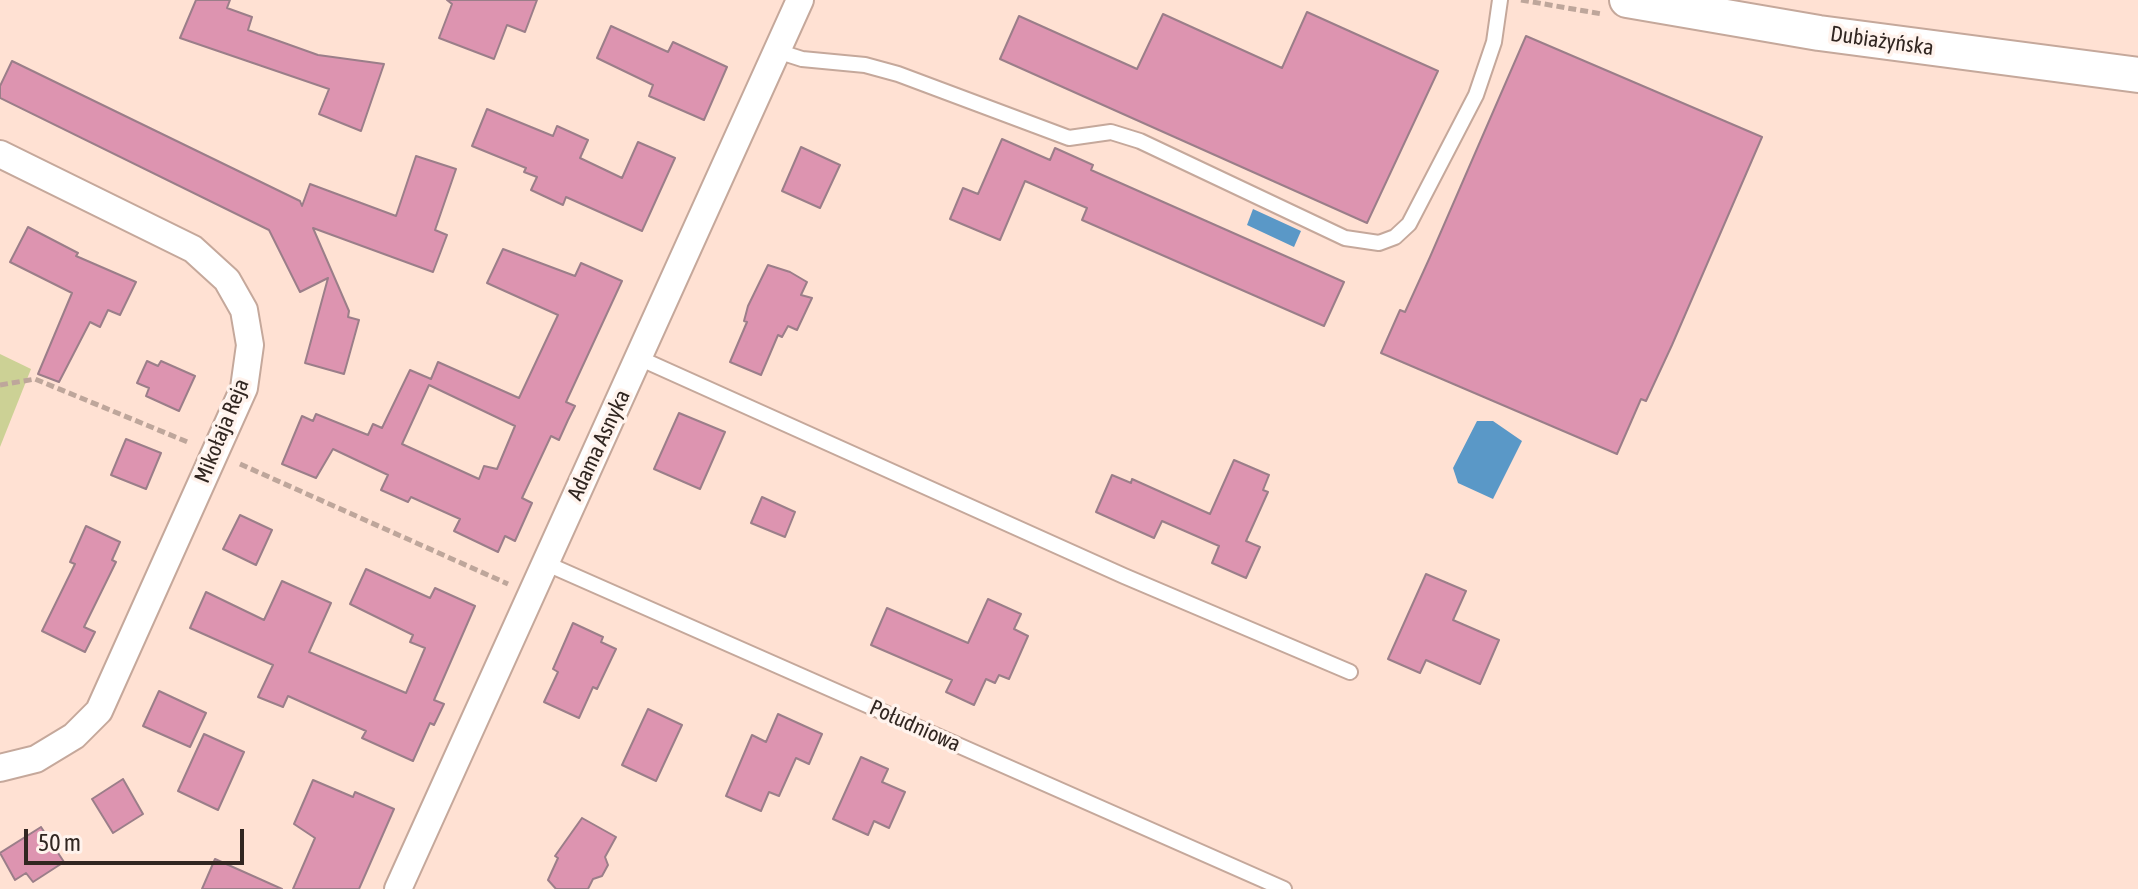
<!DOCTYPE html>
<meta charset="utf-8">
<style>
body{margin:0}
#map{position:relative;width:2138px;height:889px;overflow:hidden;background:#ffe1d3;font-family:"Asap Condensed",sans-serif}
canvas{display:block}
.scale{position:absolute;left:24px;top:829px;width:220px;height:36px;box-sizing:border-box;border:4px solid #312621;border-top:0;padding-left:10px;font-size:24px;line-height:28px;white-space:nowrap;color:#312621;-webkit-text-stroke:6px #fff3ed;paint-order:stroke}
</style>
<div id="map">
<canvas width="2138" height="889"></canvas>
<div class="scale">50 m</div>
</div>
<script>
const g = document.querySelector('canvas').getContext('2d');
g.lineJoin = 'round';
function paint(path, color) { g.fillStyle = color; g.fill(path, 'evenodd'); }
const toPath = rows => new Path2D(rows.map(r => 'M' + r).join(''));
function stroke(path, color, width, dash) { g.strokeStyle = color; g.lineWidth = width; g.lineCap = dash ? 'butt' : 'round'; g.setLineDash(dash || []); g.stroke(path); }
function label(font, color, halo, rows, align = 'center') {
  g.font = font + ' "Asap Condensed",sans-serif'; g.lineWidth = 7; g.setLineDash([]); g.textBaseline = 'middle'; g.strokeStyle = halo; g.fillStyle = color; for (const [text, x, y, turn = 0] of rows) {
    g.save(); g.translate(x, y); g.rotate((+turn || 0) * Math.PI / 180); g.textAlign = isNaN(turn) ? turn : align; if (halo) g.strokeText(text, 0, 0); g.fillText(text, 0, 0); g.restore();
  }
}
const green = toPath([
 [0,354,31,369,0,447]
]);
const water = toPath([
 [1253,209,1301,231,1294,247,1247,225],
 [1477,421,1493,421,1522,441,1493,499,1458,483,1453,468]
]);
const building = toPath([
 [196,0,230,0,227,8,252,17,248,30,318,55,384,64,361,131,319,114,329,89,180,38,196,0],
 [447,0,537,0,525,32,507,25,494,59,439,38,452,4,447,0],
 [1307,12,1438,71,1367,223,1000,59,1019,16,1137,69,1163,14,1282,68,1307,12],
 [611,26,668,52,673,42,727,67,704,120,649,96,653,85,597,58,611,26],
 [1526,36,1762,137,1672,345,1646,401,1641,399,1617,454,1381,353,1400,310,1405,312,1430,257,1526,36],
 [12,61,300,201,302,206,310,184,396,216,416,156,456,169,435,230,447,235,433,272,313,228,349,311,348,317,359,320,344,374,305,363,328,278,300,292,269,230,0,98,0,86,12,61],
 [487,109,553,136,557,126,588,140,580,158,622,178,638,142,675,158,642,231,566,197,563,205,531,190,537,177,524,172,526,168,472,146,487,109],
 [1002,139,1050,160,1055,148,1093,165,1091,170,1344,282,1324,326,1082,220,1087,208,1025,181,1000,240,950,219,963,188,978,194,1002,139],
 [801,147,840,165,820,208,782,191,801,147],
 [28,227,78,253,76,256,136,282,120,315,108,310,100,327,90,322,59,382,38,374,72,293,10,262,28,227],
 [503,249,575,276,581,263,622,281,566,402,575,406,568,420,559,440,551,436,522,498,532,503,515,541,505,536,498,552,454,531,460,519,411,497,408,502,381,490,388,475,333,449,316,478,282,464,302,416,313,421,316,414,368,435,373,424,382,428,410,370,431,379,438,362,519,398,558,315,487,283,503,249],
 [429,385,515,426,497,469,484,466,479,479,402,444,429,385],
 [768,265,790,272,807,282,801,295,812,298,797,330,788,326,782,337,778,335,761,375,730,362,747,322,744,321,748,306,768,265],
 [147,361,158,366,161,361,195,376,179,411,146,396,149,388,137,383,147,361],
 [679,413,725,432,700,489,654,469,679,413],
 [126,439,161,453,146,489,111,475,126,439],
 [1234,460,1269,475,1263,490,1268,492,1246,541,1260,547,1246,578,1212,563,1219,546,1162,521,1154,538,1096,512,1112,475,1131,483,1132,479,1210,514,1234,460],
 [762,497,795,512,785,537,751,523,762,497],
 [240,515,272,530,256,565,223,549,240,515],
 [86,526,120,542,112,560,116,562,84,627,95,632,85,652,42,631,75,564,70,562,86,526],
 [366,569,430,598,435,588,475,606,434,700,444,704,434,725,430,723,413,761,362,738,366,731,288,696,283,707,258,697,273,665,190,628,206,592,264,620,282,581,331,603,309,652,406,693,425,648,410,642,413,635,350,604,366,569],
 [1426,574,1466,591,1453,620,1499,640,1480,684,1426,660,1420,673,1388,659,1426,574],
 [988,599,1021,614,1014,629,1028,636,1009,679,999,675,995,683,986,679,974,705,946,692,952,680,871,645,887,608,968,643,988,599],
 [573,623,603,637,601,642,616,649,597,689,593,687,579,718,544,702,558,672,553,669,573,623],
 [159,691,206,713,190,747,143,726,159,691],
 [648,709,682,725,656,781,622,765,648,709],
 [778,714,822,734,809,764,796,758,779,796,769,792,761,811,726,796,752,735,766,742,778,714],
 [204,734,244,752,218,810,178,791,204,734],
 [861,757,888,769,882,782,905,792,889,828,874,821,868,835,833,819,861,757],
 [123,779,143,814,113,833,92,799,123,779],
 [313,780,353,797,355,792,394,809,359,889,293,889,315,838,294,824,313,780],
 [582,818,616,837,605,857,608,865,602,876,593,879,588,889,556,889,548,880,558,858,555,856,582,818],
 [41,827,64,862,33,882,26,873,15,880,0,853,41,827],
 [215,859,282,889,202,889,215,859]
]);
const path = toPath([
 [1521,0,1602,14],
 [0,385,35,379,190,443],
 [240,464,508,584]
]);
const service = toPath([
 [777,51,802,59,865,65,898,74,1069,138,1111,132,1140,141,1345,238,1379,243,1395,237,1409,224,1476,95,1494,42,1500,0],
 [639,358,1124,576,1350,672],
 [545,563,1284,889]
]);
const minor = toPath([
 [0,154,193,249,227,280,244,310,250,345,244,388,99,711,74,736,36,759,0,768],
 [398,889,800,0]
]);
const tertiary = toPath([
 [1627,0,1819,33,2138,75]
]);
const streetNames = [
 ["Dubiażyńska",1882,41,8],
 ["Mikołaja Reja",222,431,-68],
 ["Adama Asnyka",599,445,-65],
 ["Południowa",915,726,24]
];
paint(green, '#ccd195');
paint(water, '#5a98c7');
paint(building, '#dd94b0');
stroke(building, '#9b7e89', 2);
stroke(service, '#c5a89b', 18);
stroke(minor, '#c5a89b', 30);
stroke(tertiary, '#c5a89b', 38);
stroke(path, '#bea69b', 5, [8, 4]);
stroke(service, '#fff', 14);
stroke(minor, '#fff', 26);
stroke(tertiary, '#fff', 34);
label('22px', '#312621', '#fff3ed', streetNames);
</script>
